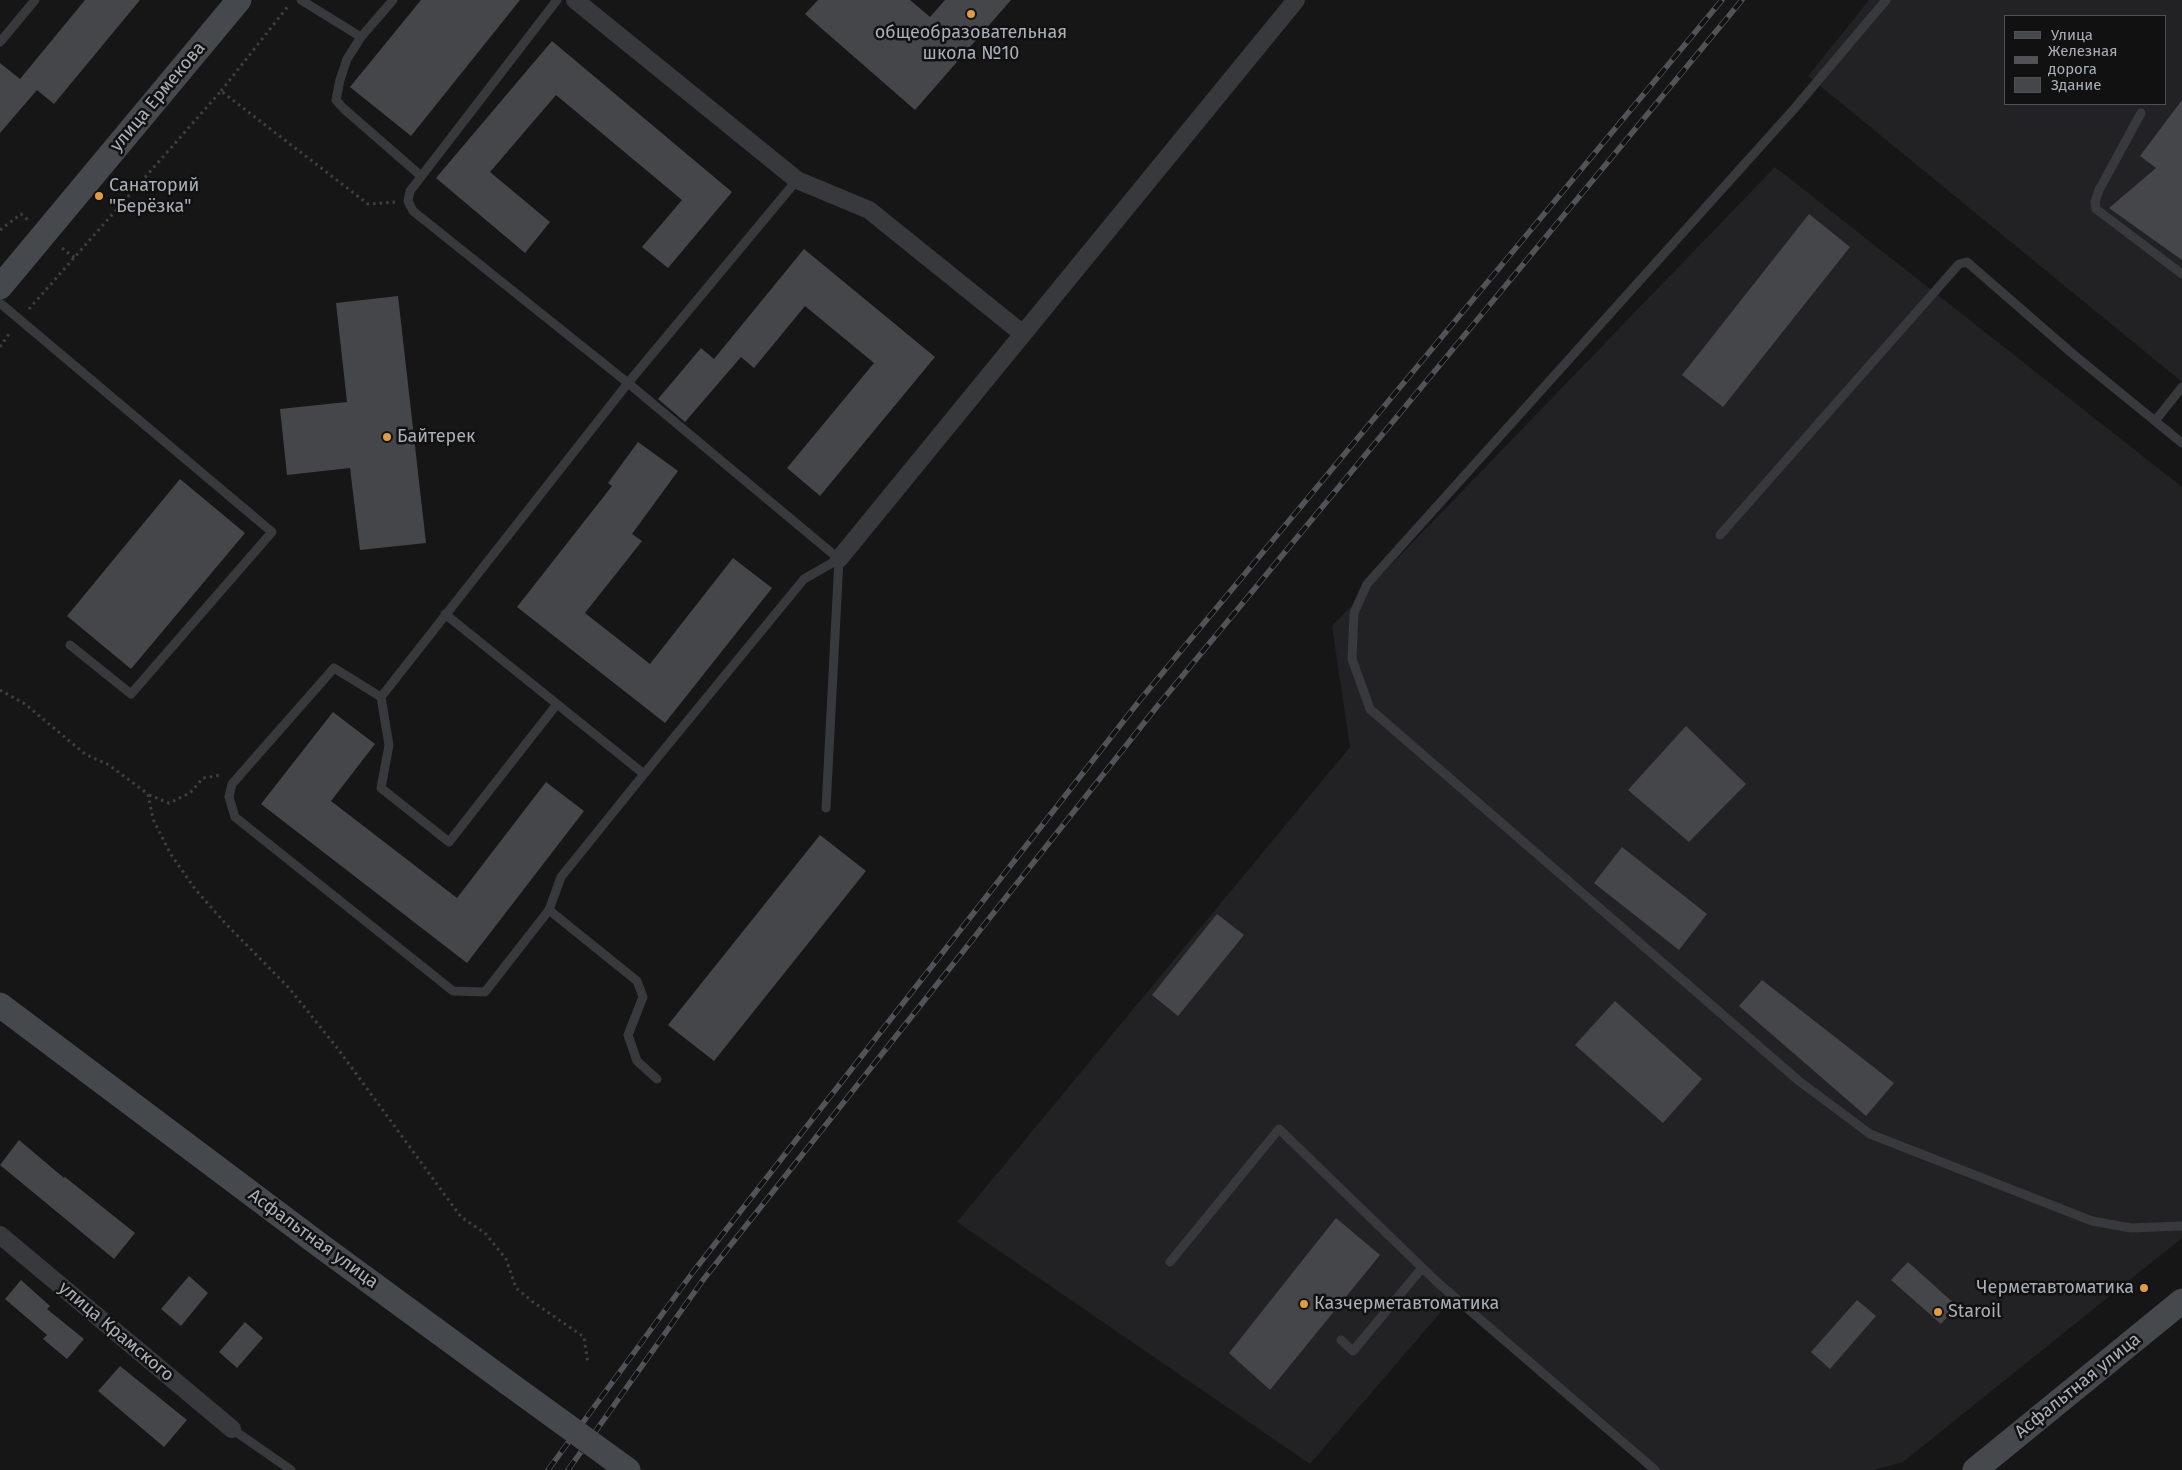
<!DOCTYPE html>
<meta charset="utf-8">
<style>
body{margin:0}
#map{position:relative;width:2182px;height:1470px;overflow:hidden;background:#161617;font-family:"Fira Sans",sans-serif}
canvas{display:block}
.legend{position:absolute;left:2004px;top:15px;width:162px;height:90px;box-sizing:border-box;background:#111112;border:1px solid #4e5054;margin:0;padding:6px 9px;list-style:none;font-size:15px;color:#a9afb6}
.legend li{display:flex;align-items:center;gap:10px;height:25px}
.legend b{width:25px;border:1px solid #4e5054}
</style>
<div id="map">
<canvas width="2182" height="1470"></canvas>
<ul class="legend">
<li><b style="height:6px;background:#45484c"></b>Улица</li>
<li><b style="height:6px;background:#505357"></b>Железная дорога</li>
<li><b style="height:14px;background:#45464a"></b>Здание</li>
</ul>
</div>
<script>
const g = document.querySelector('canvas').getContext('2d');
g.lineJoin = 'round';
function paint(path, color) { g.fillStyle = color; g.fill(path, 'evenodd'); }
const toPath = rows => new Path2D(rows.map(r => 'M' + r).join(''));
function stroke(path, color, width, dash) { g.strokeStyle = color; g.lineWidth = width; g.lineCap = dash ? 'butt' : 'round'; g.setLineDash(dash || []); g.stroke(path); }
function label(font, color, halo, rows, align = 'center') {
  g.font = font + ' "Fira Sans",sans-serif'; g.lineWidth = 5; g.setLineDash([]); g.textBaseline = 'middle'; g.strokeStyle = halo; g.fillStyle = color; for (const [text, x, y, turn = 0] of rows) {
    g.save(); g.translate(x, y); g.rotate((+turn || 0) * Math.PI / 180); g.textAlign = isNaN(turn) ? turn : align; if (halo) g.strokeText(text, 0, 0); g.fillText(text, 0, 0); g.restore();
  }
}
const built = toPath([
 [1869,0,2182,0,2182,382,1808,76],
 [2006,16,2166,16,2166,104,2006,104],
 [1775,167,2182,487,2182,1238,1903,1462,1874,1470,1655,1470,1453,1298,1310,1464,957,1222,1350,747,1332,626]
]);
const building = toPath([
 [85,0,140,0,54,104,37,90,0,133,0,63,20,79],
 [421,0,520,0,411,136,350,87],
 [818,0,910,0,930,17,945,0,1011,0,915,110,805,14],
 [552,41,732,192,668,268,642,247,682,200,556,95,490,172,550,222,525,253,436,178],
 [2182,100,2182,260,2109,208,2156,168,2140,156],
 [1809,214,1850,247,1723,407,1682,375],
 [804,249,935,357,820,496,787,468,874,363,805,306,754,368,741,357,685,422,658,399,701,348,714,359],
 [398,296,426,543,360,550,350,468,287,475,280,409,347,402,336,303],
 [638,442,678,471,632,534,642,541,585,613,650,664,733,558,772,588,665,723,517,607,612,486,608,483],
 [180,479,245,533,131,669,67,616],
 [333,712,375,744,331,801,457,898,546,782,584,811,467,963,261,804],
 [1686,726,1746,784,1689,842,1628,790],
 [820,835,866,871,714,1061,668,1025],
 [1622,847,1707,914,1679,950,1594,883],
 [1217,914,1244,935,1178,1016,1152,995],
 [1762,980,1894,1083,1866,1116,1739,1006],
 [1615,1001,1702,1079,1663,1123,1575,1045],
 [19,1140,64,1178,65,1177,135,1233,114,1259,0,1165],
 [1336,1218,1380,1255,1270,1390,1229,1353],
 [1908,1262,1957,1306,1941,1324,1891,1280],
 [189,1276,208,1293,181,1326,161,1309],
 [21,1280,50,1306,47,1309,84,1339,67,1359,43,1339,47,1335,5,1299],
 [1857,1300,1876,1316,1830,1369,1811,1352],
 [245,1322,263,1338,237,1368,219,1352],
 [120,1366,187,1420,164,1447,98,1391]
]);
const path = toPath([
 [221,91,289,5],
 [0,230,21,214,28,220],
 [62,248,75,258],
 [29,309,221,91,368,204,396,202],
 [0,347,11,331],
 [0,690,25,704,85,754,109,765,148,794,153,819,170,853,195,889,225,923,289,988,338,1049,461,1217,485,1233,506,1259,516,1288,533,1302,584,1337,588,1364],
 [149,795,169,803,190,793,203,778,221,775]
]);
const service = toPath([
 [301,0,361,37,393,0],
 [557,0,410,191,408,201,413,211,628,383,839,559],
 [1886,0,1794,109,1367,584,1354,613,1352,659,1370,709,1799,1081,1870,1134,2092,1221,2131,1228,2182,1226],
 [361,37,347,59,340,80,336,100,343,108,421,176],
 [0,42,35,0],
 [2141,113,2099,190,2095,202,2096,209,2182,274],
 [797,180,628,383,381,697,334,668,232,784,229,797,235,817,453,991,485,992,549,910,561,877,644,774,804,579,839,559],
 [0,303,272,532,131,694,70,645],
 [2155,421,2182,387],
 [1720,535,1959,264,1967,262,2074,355,2182,443],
 [445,614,644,774],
 [381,697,389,745,381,788,449,842,557,704],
 [826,808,839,559],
 [549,910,637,981,643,997,628,1035,637,1061,657,1079],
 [1170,1262,1279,1129,1438,1283,1655,1470],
 [1341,1340,1353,1351,1422,1268],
 [232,1429,291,1470]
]);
const minor = toPath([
 [575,0,797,180,869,210,1023,334],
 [839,559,1296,0],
 [0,1235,232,1429]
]);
const secondary = toPath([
 [0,287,239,0],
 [0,1005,321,1246,508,1383],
 [1975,1470,2182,1301]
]);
const rail = toPath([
 [548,1470,693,1272,1140,700,1722,0],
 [568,1470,703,1280,1155,709,1742,0]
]);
const secondaryBridge = toPath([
 [508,1383,628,1470]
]);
const markers = [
 [971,14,5,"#e09b45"],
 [99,196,5,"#e09b45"],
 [387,437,5,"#e09b45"],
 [2144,1288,5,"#e09b45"],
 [1304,1304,5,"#e09b45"],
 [1938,1312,5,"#e09b45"]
];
const poiNames = [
 ["общеобразовательная",971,33,"center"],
 ["школа №10",971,54,"center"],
 ["Санаторий",109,186],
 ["\"Берёзка\"",109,207],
 ["Байтерек",397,437],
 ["Черметавтоматика",2134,1288,"right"],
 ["Казчерметавтоматика",1314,1304],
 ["Staroil",1948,1312]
];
const streetNames = [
 ["улица Ермекова",158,97,-50],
 ["Асфальтная улица",313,1239,36],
 ["улица Крамского",116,1332,40],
 ["Асфальтная улица",2078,1386,-39]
];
paint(built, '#222224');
paint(building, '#45464a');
stroke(path, '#3d4043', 3, [2.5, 4]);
stroke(service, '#37393c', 9);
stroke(minor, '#37393c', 18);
stroke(secondary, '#45484c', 25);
stroke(rail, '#505357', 5.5);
stroke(rail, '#111112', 4, [11]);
stroke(secondaryBridge, '#45484c', 25);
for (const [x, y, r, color] of markers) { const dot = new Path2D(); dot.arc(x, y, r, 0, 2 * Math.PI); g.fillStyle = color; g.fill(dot); stroke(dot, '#111112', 2); }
label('18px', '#a9afb6', '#111112', poiNames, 'left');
label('18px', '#a9afb6', '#111112', streetNames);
</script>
